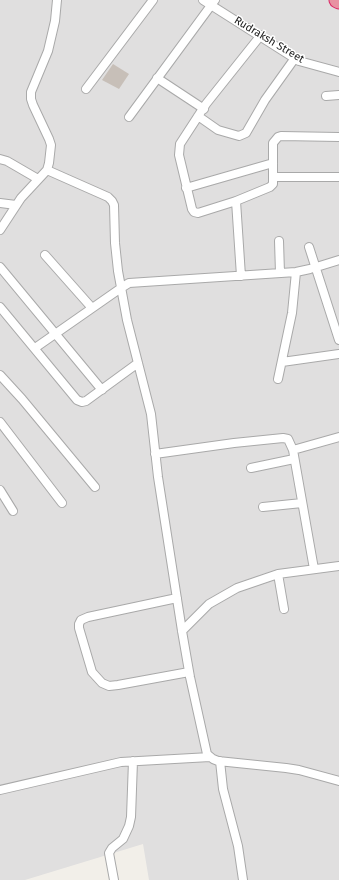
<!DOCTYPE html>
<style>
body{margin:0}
canvas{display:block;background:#f2efe9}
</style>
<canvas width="339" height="880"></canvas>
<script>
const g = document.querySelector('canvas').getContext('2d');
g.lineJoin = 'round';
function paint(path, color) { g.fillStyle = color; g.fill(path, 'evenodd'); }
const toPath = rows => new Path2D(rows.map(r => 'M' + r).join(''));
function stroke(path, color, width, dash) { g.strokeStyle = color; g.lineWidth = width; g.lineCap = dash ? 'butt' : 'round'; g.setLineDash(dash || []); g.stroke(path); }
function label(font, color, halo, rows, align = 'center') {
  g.font = font + ' "Fira Sans",sans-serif'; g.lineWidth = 3; g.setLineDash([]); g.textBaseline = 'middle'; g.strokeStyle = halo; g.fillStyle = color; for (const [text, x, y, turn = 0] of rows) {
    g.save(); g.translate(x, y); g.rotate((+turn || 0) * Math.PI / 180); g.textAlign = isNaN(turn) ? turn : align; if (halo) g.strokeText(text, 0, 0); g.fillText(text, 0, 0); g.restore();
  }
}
const residential = toPath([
 [0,0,339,0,339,880,149,880,143,844,25,880,0,880]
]);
const building = toPath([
 [113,64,129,74,119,89,102,80]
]);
const street = toPath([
 [203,0,299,61,339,72],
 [261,35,206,104,180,144,179,155,192,209,194,212,198,213,236,201,270,187,273,184,273,143,278,137,281,136,339,137],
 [157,78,204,109],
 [86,89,153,0],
 [326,96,339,95],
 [198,116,218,130,239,136,246,133,265,100,295,58],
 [129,117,215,0],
 [0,159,7,161,38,179],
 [47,170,108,197,112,201,114,205,115,243,118,271,127,320,151,414,158,477,182,631,190,677,207,754,213,759,218,761,286,768,299,770,339,781],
 [273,177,339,177],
 [186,188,273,163],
 [236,201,241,276],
 [0,203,16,205],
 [0,230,21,198,47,170,49,163,51,145,49,139,33,105,31,99,31,92,48,51,55,21,57,0],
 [279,241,280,273],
 [309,247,339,340],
 [45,255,92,308],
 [0,267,102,390],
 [0,307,77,400,82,402,86,401,138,363],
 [35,348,121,288,129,283,296,272,310,269,339,260],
 [282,362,339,354],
 [0,375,22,399,95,487],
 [278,379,292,313,296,272],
 [0,422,62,503],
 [293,450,339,437],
 [155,454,234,443,283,438,288,439,293,450,314,569],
 [251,468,294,459],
 [0,490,13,511],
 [263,507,302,503],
 [278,574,284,609],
 [177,598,88,617,81,620,79,624,79,628,92,672,102,683,109,686,118,685,189,672],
 [182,631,209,604,237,588,278,574,339,566],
 [220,761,223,789,238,846,243,880],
 [0,790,121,762,210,757],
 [114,880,109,853,112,848,123,839,129,826,131,817,133,761]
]);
const highway = toPath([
 [337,0,339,1]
]);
const streetNames = [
 ["Rudraksh Street",269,40,31]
];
paint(residential, '#e0dfdf');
paint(building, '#c7bfb8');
stroke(street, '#a9a9a9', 10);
stroke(highway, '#dc2a67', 17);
stroke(street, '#fff', 8);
stroke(highway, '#e892a2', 15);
label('11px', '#222', '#fff', streetNames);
</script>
